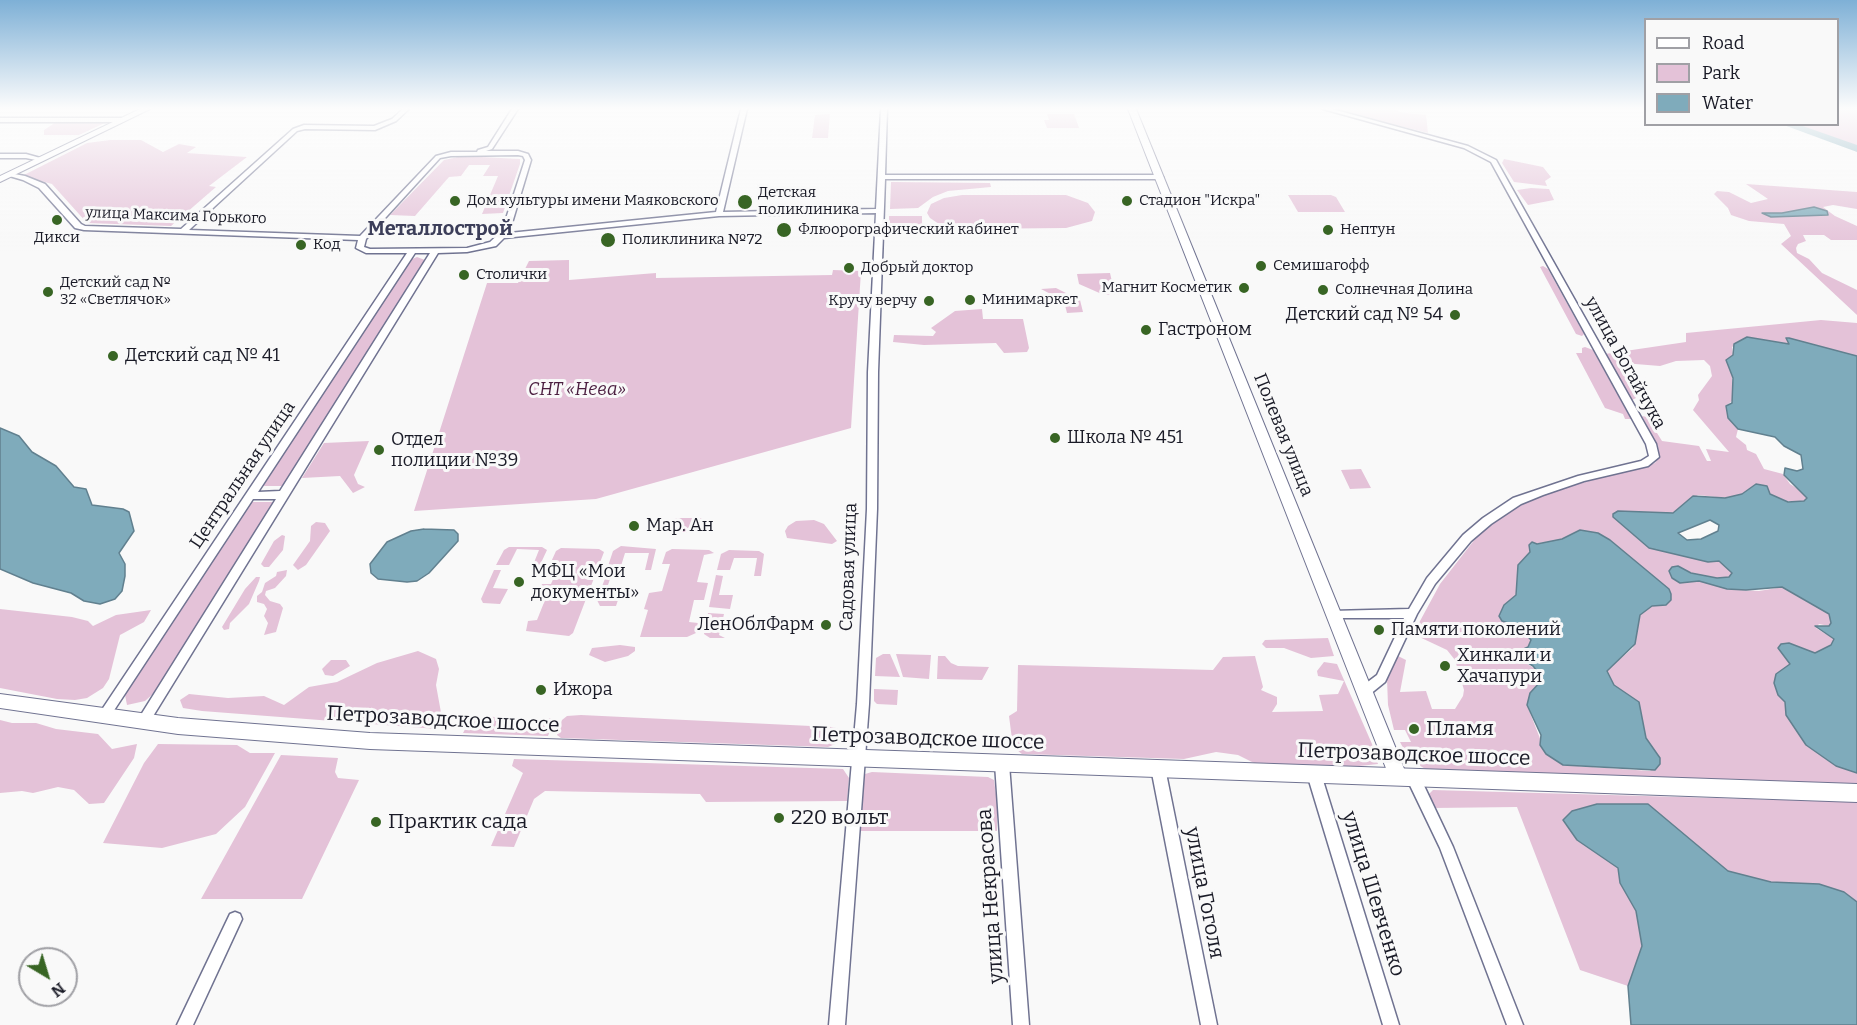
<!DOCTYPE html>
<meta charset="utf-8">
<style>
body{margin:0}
#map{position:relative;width:1857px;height:1025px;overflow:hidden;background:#f9f9f9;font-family:Bitter,serif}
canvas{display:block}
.legend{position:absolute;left:1644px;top:18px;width:195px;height:108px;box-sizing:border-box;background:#f9f9f9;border:2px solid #a0a0a5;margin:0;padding:8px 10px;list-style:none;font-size:18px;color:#1a1b27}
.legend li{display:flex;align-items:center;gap:12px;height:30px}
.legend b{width:30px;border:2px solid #a0a0a5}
.north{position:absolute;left:18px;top:947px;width:60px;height:60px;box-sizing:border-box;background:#f9f9f9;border:2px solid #a0a0a5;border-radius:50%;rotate:142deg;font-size:16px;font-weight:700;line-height:24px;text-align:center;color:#1a1b27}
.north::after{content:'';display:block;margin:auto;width:21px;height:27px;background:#386524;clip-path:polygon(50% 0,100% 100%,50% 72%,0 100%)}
</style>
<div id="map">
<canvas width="1857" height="1025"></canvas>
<ul class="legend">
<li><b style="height:8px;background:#fff"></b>Road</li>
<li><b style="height:16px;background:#e4c2d8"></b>Park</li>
<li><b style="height:16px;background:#7fabbb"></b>Water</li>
</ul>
<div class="north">N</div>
</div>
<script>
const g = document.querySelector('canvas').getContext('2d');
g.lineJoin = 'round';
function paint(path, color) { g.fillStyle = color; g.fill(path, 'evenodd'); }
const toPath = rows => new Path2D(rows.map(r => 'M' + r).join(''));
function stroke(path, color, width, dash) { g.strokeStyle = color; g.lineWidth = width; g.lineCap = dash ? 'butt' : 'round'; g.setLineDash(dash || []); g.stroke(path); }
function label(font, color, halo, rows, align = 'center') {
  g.font = font + ' Bitter,serif'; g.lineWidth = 6; g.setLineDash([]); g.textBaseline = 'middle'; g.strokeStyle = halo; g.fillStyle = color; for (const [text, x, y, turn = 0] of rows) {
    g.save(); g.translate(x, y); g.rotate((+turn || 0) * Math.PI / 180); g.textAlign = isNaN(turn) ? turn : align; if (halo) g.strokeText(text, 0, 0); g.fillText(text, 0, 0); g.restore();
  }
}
const green = toPath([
 [1332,109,1395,109,1399,112,1426,115,1428,133],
 [1838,109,1857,109,1857,149,1786,125,1838,124],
 [830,114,828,138,812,138,815,115],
 [1047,114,1074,114,1079,128,1047,128,1044,120,1049,120],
 [59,120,107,122,79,135,44,135,44,130],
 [110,140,141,140,163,152,179,144,196,147,187,153,247,157,209,186,216,187,171,226,87,223,52,184,22,176,87,143],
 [463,156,520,159,520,164,503,213,482,214,498,176,483,176,490,165,469,165,461,176,449,177,415,216,390,215,444,160],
 [1504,159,1543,167,1551,177,1545,181,1547,186,1514,182,1502,163],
 [891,182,990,183,991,187,948,191,933,197,918,208,890,209],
 [1746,184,1857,192,1857,209,1833,205,1823,207,1835,216,1857,226,1857,240,1831,240,1824,235,1803,235,1806,241,1798,244,1796,248,1797,253,1809,259,1822,273,1857,290,1857,315,1781,244,1791,236,1784,224,1749,221,1731,215,1728,208,1714,194,1717,191,1729,192,1751,203,1768,199],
 [1531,188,1549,189,1554,200,1528,205,1517,190],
 [962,195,1066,195,1088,203,1095,212,1092,221,1066,228,961,229,942,226,930,218,927,213,931,204,944,198],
 [1288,195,1331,195,1336,197,1345,212,1298,212],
 [889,216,922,216,922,230,889,230,889,224,919,223,889,223],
 [417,257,425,260,284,486,262,486,410,260],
 [569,260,569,280,656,273,656,278,832,275,833,270,861,271,851,428,596,499,414,511,487,283,518,283,529,261],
 [1543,266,1548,269,1584,334,1582,336,1576,334,1540,267],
 [1110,273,1115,295,1104,295,1079,284,1077,274],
 [1056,288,1080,300,1083,312,1067,313,1064,301,1041,289],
 [982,309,983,319,1023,319,1029,348,1027,352,1004,353,996,343,924,345,893,342,894,335,933,336,936,332,931,328,955,311],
 [1821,320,1857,323,1857,356,1789,338,1786,339,1789,344,1747,337,1732,347,1733,355,1726,360,1732,375,1733,400,1726,406,1728,418,1738,429,1736,437,1746,445,1747,450,1756,454,1764,469,1783,474,1790,484,1806,494,1808,497,1804,501,1784,501,1770,494,1767,486,1756,484,1742,494,1725,498,1698,495,1673,513,1618,511,1613,514,1613,517,1649,548,1708,562,1719,561,1732,573,1729,577,1717,578,1691,573,1678,566,1669,571,1672,578,1699,581,1727,589,1759,591,1783,587,1829,614,1831,623,1829,626,1819,624,1816,628,1834,639,1831,645,1815,653,1789,643,1786,657,1790,664,1783,670,1778,695,1785,702,1786,715,1806,745,1836,766,1857,773,1857,784,1427,770,1409,759,1400,742,1411,742,1405,730,1394,730,1388,705,1387,679,1398,656,1406,660,1400,692,1426,691,1432,709,1455,709,1463,696,1464,690,1455,660,1447,650,1413,634,1440,584,1479,534,1507,510,1534,496,1655,463,1659,457,1658,446,1642,416,1647,417,1662,441,1699,446,1707,461,1711,461,1706,449,1729,452,1693,410,1699,400,1698,395,1712,376,1710,366,1704,360,1676,361,1660,366,1623,363,1636,388,1636,398,1630,401,1605,354,1686,342,1686,333],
 [1580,530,1598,533,1669,589,1666,605,1652,606,1640,615,1633,648,1607,670,1614,685,1639,702,1646,738,1660,758,1650,771,1563,765,1541,741,1527,705,1530,693,1541,681,1537,670,1521,660,1523,649,1528,647,1531,640,1518,626,1502,621,1509,601,1516,596,1518,565,1530,552,1529,545,1562,539],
 [1585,347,1593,350,1631,419,1625,419,1623,414,1605,408,1576,353,1582,353,1582,348],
 [369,441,354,475,358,484,365,487,353,493,340,476,302,478,324,443],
 [1361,469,1371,488,1350,489,1341,470],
 [251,502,274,502,155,692,145,701,127,705,125,695],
 [673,518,707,518,704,533,669,533],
 [814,520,824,524,837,541,832,544,787,538,785,531,788,526,796,521],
 [316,522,325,523,330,531,306,565,298,570,293,565,310,541,311,526],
 [282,535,285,536,283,550,269,567,264,567,261,564,274,541],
 [621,546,656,549,651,570,645,570,649,553,625,553,621,566,608,566,613,551],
 [509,547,542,547,547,550,540,565,533,565,539,550,517,549,509,565,496,565,504,550],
 [561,548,599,549,604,552,573,633,569,636,526,631,528,621,537,620,545,600,536,599,542,584,551,584,560,563,551,562,556,551],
 [672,549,709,550,714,553,704,555,697,582,708,583,704,600,694,600,689,622,698,623,696,633,687,637,640,637,648,610,644,609,649,593,662,591,670,564,662,564,666,552],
 [729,550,759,551,764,554,761,576,754,576,757,558,734,558,730,570,717,570,721,554],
 [287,570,286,576,275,588,266,591,265,595,270,601,280,604,283,608,276,632,264,635,268,623,264,616,267,609,264,604,257,602,257,596,262,592,265,583,276,576,277,572],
 [494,570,501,570,493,588,508,589,500,604,483,603,481,599],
 [607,573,612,573,606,591,621,591,616,606,600,606,597,600],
 [716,575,723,576,719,595,733,595,730,609,709,607],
 [256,577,260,577,259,581,249,604,230,623,229,629,224,630,222,627,245,589],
 [0,609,72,617,88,621,93,626,116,615,151,610,144,622,120,635,109,679,103,688,87,698,75,700,57,699,0,688],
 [708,613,724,614,719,635,725,638,710,638,704,634],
 [1328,638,1334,656,1311,658,1284,648,1266,648,1262,644,1265,640],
 [620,645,635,647,635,651,628,656,605,662,589,655,592,648],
 [418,651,436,659,439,669,436,685,442,718,437,729,202,711,183,708,180,700,189,694,228,698,264,696,284,705,309,687,337,682,377,663],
 [883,654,890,654,900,677,875,676,876,658],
 [896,654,931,655,929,679,903,677],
 [938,656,945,656,951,663,958,666,989,667,982,680,937,679],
 [1255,656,1263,687,1261,690,1277,697,1277,704,1272,712,1323,711,1319,695,1338,694,1344,681,1318,676,1317,671,1324,662,1337,664,1372,744,1378,764,1350,767,1254,763,1238,755,1216,752,1184,759,1022,754,1013,747,1009,716,1017,711,1018,665,1213,670,1223,657],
 [331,660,346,660,350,666,333,676,325,675,322,669],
 [874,689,898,690,897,705,877,704,874,701],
 [581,715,832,727,840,729,843,734,840,742,828,747,561,738,557,735,562,720,567,716],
 [478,716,495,717,499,721,497,727,534,728,545,718,551,718,553,722,548,736,463,733,470,720],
 [0,720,12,723,36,723,56,729,98,734,112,749,137,744,134,758,104,803,89,804,74,790,58,787,33,793,22,791,0,793],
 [158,744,237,745,250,753,275,753,245,807,216,834,162,848,103,843,144,763],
 [281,755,338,758,335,772,338,778,359,780,302,899,201,899],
 [514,759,843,769,849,778,847,801,706,802,700,794,545,791,534,799,514,847,491,846,523,773,512,766],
 [872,772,988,777,994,780,997,802,997,831,859,831,861,782,865,774],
 [1433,790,1857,802,1857,902,1844,892,1819,884,1771,882,1728,871,1648,804,1572,811,1563,821,1577,840,1618,868,1620,883,1636,911,1642,946,1628,986,1580,970,1517,807,1434,808,1428,795]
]);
const water = toPath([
 [1814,207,1827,211,1828,215,1771,217,1762,213,1782,213,1814,207],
 [1747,337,1789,344,1786,338,1789,338,1857,356,1857,773,1836,766,1806,745,1786,715,1785,702,1778,695,1774,683,1776,674,1790,664,1778,648,1781,644,1789,643,1815,653,1831,645,1834,639,1815,626,1829,626,1831,623,1829,614,1782,587,1746,590,1727,589,1699,581,1680,583,1672,578,1669,571,1672,567,1678,566,1691,573,1717,578,1729,577,1732,573,1719,561,1708,562,1649,548,1613,517,1613,514,1618,511,1673,513,1693,496,1725,498,1742,494,1756,484,1767,486,1770,494,1788,502,1804,501,1807,498,1784,475,1785,468,1797,471,1803,469,1801,455,1784,446,1775,437,1738,429,1728,418,1726,406,1732,403,1733,378,1726,360,1733,355,1734,344,1747,337],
 [1710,520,1719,525,1718,531,1701,539,1687,540,1678,533,1710,520],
 [0,428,19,436,32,452,56,466,74,487,86,489,92,505,123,509,129,512,134,531,119,553,125,564,125,576,122,591,115,599,100,604,84,601,71,593,33,583,0,569,0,428],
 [424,529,454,530,458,534,458,541,429,573,417,581,407,582,378,579,371,573,370,564,387,542,411,531,424,529],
 [1580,530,1598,533,1610,540,1669,589,1671,594,1671,600,1666,605,1652,606,1640,615,1635,644,1607,671,1614,685,1639,702,1646,738,1660,758,1660,764,1655,770,1563,765,1546,754,1540,745,1541,735,1527,705,1530,693,1541,681,1541,676,1533,666,1517,656,1519,651,1528,647,1531,640,1518,626,1502,621,1499,616,1504,605,1516,595,1518,565,1530,552,1529,545,1532,542,1537,544,1562,539,1580,530],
 [1597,804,1648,804,1728,871,1771,882,1819,884,1844,892,1857,902,1857,1025,1631,1025,1628,986,1642,946,1636,911,1620,883,1618,868,1577,840,1563,820,1572,811,1597,804]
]);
const river = toPath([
 [1781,124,1797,124,1857,145,1857,152,1781,124]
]);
const street = toPath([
 [403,109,409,109,396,121,375,130,305,129,297,131,189,230,360,236,436,156,451,152,477,152,478,150,488,147,512,109,518,109,492,149,486,151,518,151,528,154,531,160,509,233,716,212,741,109,747,109,723,212,876,209,881,109,887,109,885,175,1159,175,1163,177,1159,179,885,179,878,372,877,509,869,704,845,1025,829,1025,857,704,867,509,868,372,876,213,719,216,504,238,496,246,467,252,438,253,147,726,143,727,139,726,137,722,139,718,276,499,253,499,107,721,103,722,99,721,97,717,407,253,366,253,356,248,358,240,84,230,75,228,39,188,23,180,6,175,9,173,25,176,45,184,81,224,85,226,181,229,293,129,304,125,374,126,392,119,403,109],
 [518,155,523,156,525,160,502,231,490,242,467,248,370,249,364,247,366,239,440,158,451,156,518,155],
 [415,253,430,253,280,491,258,492,415,253],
 [1323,109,1332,109,1468,146,1496,160,1656,444,1659,457,1648,466,1584,481,1543,495,1521,504,1491,524,1471,541,1435,584,1417,614,1385,682,1369,695,1365,696,1361,695,1359,691,1361,687,1377,675,1404,618,1335,618,1331,617,1329,614,1331,611,1409,609,1427,578,1463,535,1483,518,1513,498,1578,476,1641,461,1649,456,1646,444,1491,162,1464,148,1323,109],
 [0,118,121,118,124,120,121,122,0,122,0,118],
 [0,154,26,154,44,159,41,161,26,158,0,158,0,154],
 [1002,758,1007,760,1009,764,1029,1025,1013,1025,995,764,997,760,1002,758],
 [1158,762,1163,764,1165,768,1217,1025,1201,1025,1151,768,1153,764,1158,762],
 [1314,768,1319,770,1321,774,1399,1025,1383,1025,1307,774,1309,770,1314,768],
 [1413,771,1418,773,1453,847,1523,1025,1507,1025,1440,848,1406,777,1408,773,1413,771],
 [235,912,240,914,242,919,193,1025,177,1025,230,914,235,912]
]);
const secondary = toPath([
 [140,109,150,109,0,182,0,176,140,109],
 [1128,109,1136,109,1407,776,1404,781,1398,784,1392,781,1389,776,1128,109]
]);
const primary = toPath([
 [0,694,178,718,370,733,1857,784,1857,802,370,749,178,734,0,708,0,694]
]);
const markers = [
 [455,201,6,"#386524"],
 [1127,201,6,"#386524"],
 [745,202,8,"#386524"],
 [57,220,6,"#386524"],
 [784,230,8,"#386524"],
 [1328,230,6,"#386524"],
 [608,240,8,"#386524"],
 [301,245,6,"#386524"],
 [1261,266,6,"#386524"],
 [849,268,6,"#386524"],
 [464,275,6,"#386524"],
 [1244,288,6,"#386524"],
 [1323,290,6,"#386524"],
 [48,292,6,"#386524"],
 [970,300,6,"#386524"],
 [929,301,6,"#386524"],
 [1455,315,6,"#386524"],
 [1146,330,6,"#386524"],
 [113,356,6,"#386524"],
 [1055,438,6,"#386524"],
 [379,450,6,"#386524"],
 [634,526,6,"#386524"],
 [519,582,6,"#386524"],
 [826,625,6,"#386524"],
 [1379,630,6,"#386524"],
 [1445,666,6,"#386524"],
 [541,690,6,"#386524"],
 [1414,729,6,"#386524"],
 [779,818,6,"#386524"],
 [376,822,6,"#386524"]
];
const farPoinames = [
 ["Детская",758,193],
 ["поликлиника",758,210],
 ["Дом культуры имени Маяковского",467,201],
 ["Стадион \"Искра\"",1139,201],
 ["Флюорографический кабинет",798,230],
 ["Нептун",1340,230],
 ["Дикси",57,238,"center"],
 ["Поликлиника №72",622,240],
 ["Код",313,245],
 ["Семишагофф",1273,266],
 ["Добрый доктор",861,268],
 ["Столички",476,275],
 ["Детский сад №",60,283],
 ["32 «Светлячок»",60,300],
 ["Магнит Косметик",1232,288,"right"],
 ["Солнечная Долина",1335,290],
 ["Минимаркет",982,300],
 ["Кручу верчу",917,301,"right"]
];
const farStreetnames = [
 ["улица Максима Горького",176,216,2]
];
const poiNames = [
 ["Детский сад № 54",1443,315,"right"],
 ["Гастроном",1158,330],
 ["Детский сад № 41",125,356],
 ["Школа № 451",1067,438],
 ["Отдел",391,440],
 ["полиции №39",391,461],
 ["Мар. Ан",646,526],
 ["МФЦ «Мои",531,572],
 ["документы»",531,593],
 ["ЛенОблФарм",814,625,"right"],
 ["Памяти поколений",1391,630],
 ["Хинкали и",1457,656],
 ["Хачапури",1457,677],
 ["Ижора",553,690]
];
const streetNames = [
 ["улица Богайчука",1625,363,61],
 ["Полевая улица",1283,435,68],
 ["Центральная улица",243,475,-56],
 ["Садовая улица",849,567,-88]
];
const parkNames = [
 ["СНТ «Нева»",577,390]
];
const farDistrictnames = [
 ["Металлострой",440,229]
];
const nearStreetnames = [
 ["Петрозаводское шоссе",443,720,3],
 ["Петрозаводское шоссе",928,739,2],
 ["Петрозаводское шоссе",1414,755,2],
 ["улица Гоголя",1204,893,79],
 ["улица Шевченко",1373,894,73],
 ["улица Некрасова",991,896,-94]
];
const nearPoinames = [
 ["Пламя",1426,729],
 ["220 вольт",791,818],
 ["Практик сада",388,822]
];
paint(green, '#e4c2d8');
paint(water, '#7fabbb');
stroke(water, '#61808f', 1.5);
paint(river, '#7fabbb');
stroke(street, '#707391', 3);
stroke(secondary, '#707391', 2);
stroke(primary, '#707391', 2);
paint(street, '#fff');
paint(secondary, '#fff');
paint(primary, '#fff');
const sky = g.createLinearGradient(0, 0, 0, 252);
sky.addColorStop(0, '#7eb0d6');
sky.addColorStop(0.43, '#fcfcfc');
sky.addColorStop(1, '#fcfcfc00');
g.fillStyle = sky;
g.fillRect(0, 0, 1857, 252);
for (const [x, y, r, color] of markers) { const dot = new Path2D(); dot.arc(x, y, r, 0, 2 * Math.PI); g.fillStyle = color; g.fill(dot); stroke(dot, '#f9f9f9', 2); }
label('15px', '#1a1b27', '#f9f9f9', farPoinames, 'left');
label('15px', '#1a1b27', '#f9f9f9', farStreetnames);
label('18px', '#1a1b27', '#f9f9f9', poiNames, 'left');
label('18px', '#1a1b27', '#f9f9f9', streetNames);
label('italic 18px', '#4a1d3f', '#f9f9f9', parkNames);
label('bold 20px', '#3c3e59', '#f9f9f9', farDistrictnames);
label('21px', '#1a1b27', '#f9f9f9', nearStreetnames);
label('21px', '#1a1b27', '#f9f9f9', nearPoinames, 'left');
</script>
